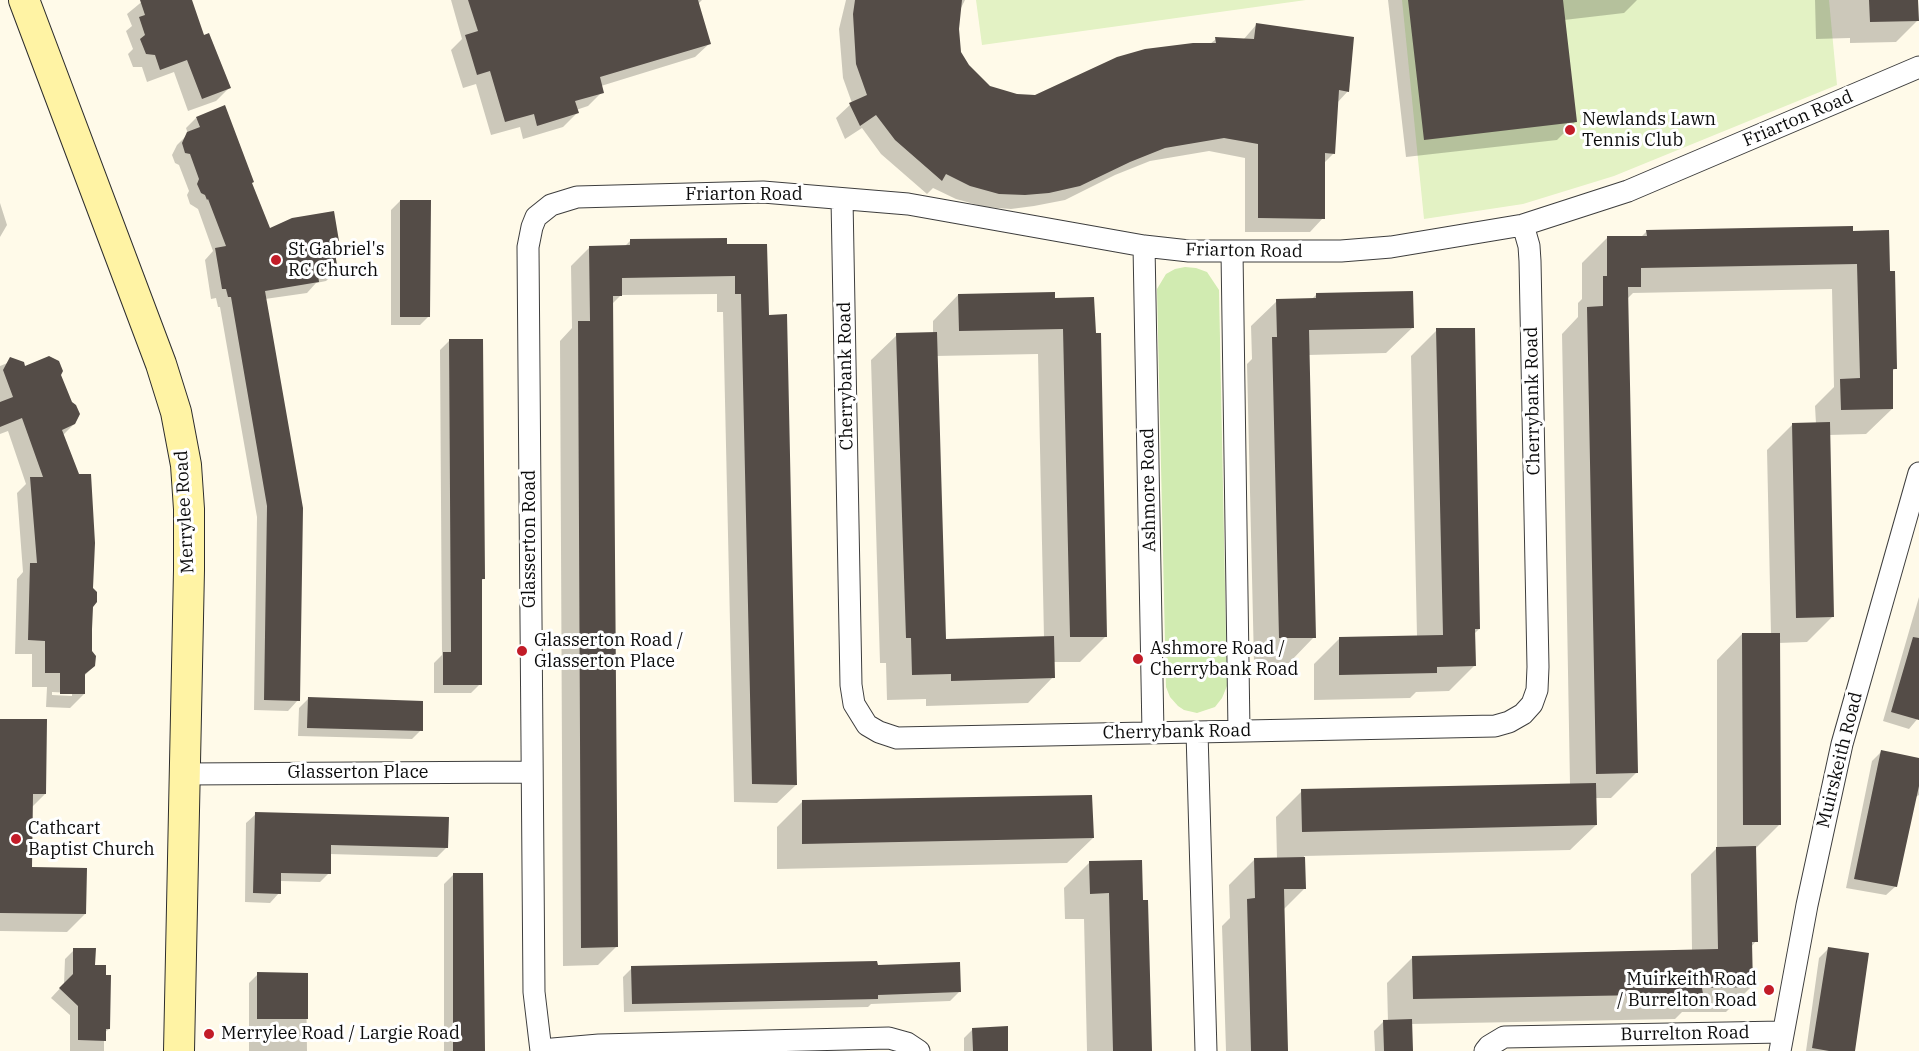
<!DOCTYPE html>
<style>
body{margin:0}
canvas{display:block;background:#fffae9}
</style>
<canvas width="1919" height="1051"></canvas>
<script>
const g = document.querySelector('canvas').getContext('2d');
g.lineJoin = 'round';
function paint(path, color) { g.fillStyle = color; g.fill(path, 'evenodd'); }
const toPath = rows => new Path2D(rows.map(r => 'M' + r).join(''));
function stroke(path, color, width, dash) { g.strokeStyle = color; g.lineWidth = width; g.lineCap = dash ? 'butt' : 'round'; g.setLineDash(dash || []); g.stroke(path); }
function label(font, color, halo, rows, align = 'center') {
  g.font = font + ' "IBM Plex Serif",serif'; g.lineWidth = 6; g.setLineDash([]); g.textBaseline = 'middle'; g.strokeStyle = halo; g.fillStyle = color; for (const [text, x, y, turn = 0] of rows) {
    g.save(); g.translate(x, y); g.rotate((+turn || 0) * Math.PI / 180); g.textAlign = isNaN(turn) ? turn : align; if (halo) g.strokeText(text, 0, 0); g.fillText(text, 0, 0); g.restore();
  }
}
const green = toPath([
 [1185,267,1196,268,1207,272,1219,290,1227,686,1222,698,1215,707,1197,713,1184,710,1178,706,1170,697,1166,687,1157,289,1166,274,1175,269]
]);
const pitch = toPath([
 [976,0,1306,0,982,45],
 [1402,0,1829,0,1837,85,1614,176,1523,204,1424,219]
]);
const shadow = toPath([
 [144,0,190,0,204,36,229,88,216,101,188,111,174,72,147,82,142,67,133,67,128,54,133,49,126,31,132,26,127,14],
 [451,0,702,0,698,4,710,43,695,57,601,86,602,92,588,106,576,110,577,113,563,127,523,139,520,127,491,135,476,84,463,88,451,50,462,39],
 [846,0,965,0,959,12,957,29,960,53,968,66,989,87,1017,96,1036,96,1210,44,1216,39,1243,40,1257,24,1348,91,1337,103,1333,154,1324,163,1323,218,1310,232,1245,232,1245,158,1209,151,1150,161,1115,175,1065,200,1034,206,1011,209,985,207,956,199,933,188,927,194,881,154,862,128,845,139,836,118,852,103,843,78,839,29],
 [1388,0,1637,0,1624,13,1564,20,1575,122,1557,140,1406,157],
 [1815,0,1917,0,1917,21,1896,42,1850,43,1850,38,1816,39],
 [196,118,250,184,269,230,338,240,332,245,336,271,326,281,316,283,307,293,265,299,298,700,288,711,254,710,257,517,220,307,218,307,216,298,211,299,205,260,213,251,198,209,190,204,187,195,189,191,179,165,175,163,172,155,177,145,188,134,186,128],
 [400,201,429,316,420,325,391,325,391,210],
 [0,203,7,225,0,237],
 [1647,231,1852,232,1888,272,1896,368,1891,372,1892,409,1866,434,1829,435,1833,616,1807,642,1778,643,1779,825,1754,850,1756,941,1751,947,1752,986,1726,1012,1682,1012,1675,1019,1411,1024,1412,1051,1375,1051,1374,1031,1383,1022,1388,1022,1387,983,1413,957,1692,951,1691,874,1717,848,1717,660,1742,634,1771,634,1767,450,1792,425,1816,424,1815,406,1834,387,1832,289,1633,293,1627,299,1637,772,1611,798,1595,798,1596,825,1570,850,1304,856,1305,888,1283,910,1286,1051,1226,1051,1222,926,1230,918,1229,885,1255,859,1277,859,1276,817,1302,791,1570,785,1562,334,1578,317,1578,303,1582,299,1582,263,1607,238,1641,237],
 [630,241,725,246,767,317,796,785,777,803,734,802,723,312,717,312,717,294,621,295,612,304,616,947,598,965,563,966,560,341,572,328,571,266,589,248,624,247],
 [958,295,1054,300,1093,299,1106,636,1080,662,1053,662,1053,677,1028,703,926,706,926,699,887,700,886,663,880,663,871,360,897,335,933,333,933,321],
 [1038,354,1044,638,944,641,936,356],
 [1316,295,1412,328,1386,353,1308,355,1314,637,1289,663,1254,663,1247,364,1252,359,1251,326,1277,301,1312,299],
 [1437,330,1479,629,1474,634,1475,665,1449,691,1416,692,1410,698,1314,700,1314,664,1339,639,1417,637,1411,356],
 [449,341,483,579,480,582,480,684,471,693,434,693,434,663,442,655,440,350],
 [15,360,24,368,60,375,74,424,63,435,91,606,91,651,94,666,84,676,84,694,70,708,46,707,47,687,32,687,32,654,15,654,17,579,23,572,17,493,26,484,8,431,0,434,0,366],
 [52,692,72,693,72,696,52,695],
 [1919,597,1919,717,1909,729,1883,721],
 [308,699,421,730,412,739,298,736,299,708],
 [0,720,45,794,32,807,31,869,85,914,67,932,0,931],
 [1881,752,1919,759,1919,795,1916,797,1896,886,1886,895,1846,888,1872,761],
 [802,802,1093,838,1067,863,777,869,777,827],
 [256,814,447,847,437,857,329,854,329,873,320,882,280,881,279,893,270,903,245,902,246,823],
 [1141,861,1151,1051,1087,1051,1084,919,1065,919,1064,888,1090,862],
 [453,875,483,1051,444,1051,444,884],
 [1828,949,1854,1051,1806,1051,1819,958],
 [74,950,94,966,109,1029,104,1033,104,1051,70,1051,70,1015,51,998,64,984,65,959],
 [876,966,960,991,950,1001,871,1004,868,1007,624,1012,623,977,632,968],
 [258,974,306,974,307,1051,249,1051,249,983],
 [973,1029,1007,1051,964,1051,964,1038]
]);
const building = toPath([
 [140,0,192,0,204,35,209,33,231,88,202,99,187,60,160,70,155,55,146,54,140,39,145,35,139,17,145,15],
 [468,0,698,0,711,44,600,77,604,93,575,101,579,113,537,126,534,114,505,122,490,71,477,75,465,35,478,31],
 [855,0,962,0,959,29,961,52,969,65,990,86,1017,94,1035,95,1117,57,1145,49,1193,43,1216,43,1215,37,1254,39,1256,23,1354,37,1349,92,1339,90,1335,154,1325,153,1325,219,1258,218,1258,144,1224,138,1165,148,1130,162,1080,186,1049,193,1025,195,999,194,970,186,946,174,942,181,895,140,876,115,860,126,849,103,867,95,856,64,853,14],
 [1408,0,1563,0,1577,122,1424,140],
 [1869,0,1918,0,1919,21,1870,22],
 [225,105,254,182,252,183,270,228,292,218,334,211,339,241,333,241,338,271,318,274,319,282,265,291,303,508,300,701,264,700,267,506,231,297,228,297,226,289,222,289,215,248,226,246,208,199,207,200,205,195,201,193,197,184,199,179,190,154,185,153,182,143,187,132,200,127,196,117],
 [400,200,431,200,430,317,400,317],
 [1853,226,1853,231,1889,230,1890,271,1895,271,1897,369,1893,369,1893,409,1841,410,1840,379,1860,378,1857,264,1641,268,1641,287,1628,287,1638,773,1596,774,1587,307,1603,306,1603,276,1607,276,1607,236,1647,236,1646,230],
 [727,238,727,244,767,244,769,315,787,314,797,785,752,784,741,294,735,294,735,276,622,278,622,296,613,296,618,947,581,948,578,321,590,321,589,246,630,245,630,239],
 [1413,291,1414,328,1309,330,1316,638,1279,638,1272,337,1277,337,1276,299,1316,298,1316,293],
 [1055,292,1055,298,1094,297,1096,333,1101,333,1107,637,1070,637,1063,329,959,331,958,294],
 [1436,328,1475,328,1480,629,1475,629,1476,666,1437,667,1437,673,1339,675,1339,637,1443,635],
 [937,332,946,639,1054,636,1055,678,951,681,951,674,912,675,911,638,906,638,896,333],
 [449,339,483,339,485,579,482,579,482,685,443,685,443,652,451,652],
 [49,356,59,361,63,371,61,375,72,402,76,405,80,414,75,424,62,430,79,474,91,474,95,543,93,588,97,592,97,602,93,607,92,629,92,651,96,656,95,666,85,674,85,694,60,694,60,673,45,673,45,641,28,640,30,563,37,563,30,477,43,477,22,418,0,427,0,402,13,397,3,370,10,357,24,362,25,366],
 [1830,422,1834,617,1796,618,1792,423],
 [1742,633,1780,633,1781,825,1743,825],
 [1913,637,1919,638,1919,720,1891,712],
 [308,697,423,701,423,731,307,728],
 [0,719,47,719,46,794,33,794,32,867,87,868,86,914,0,913],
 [1881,750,1919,758,1919,786,1897,887,1854,879],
 [1596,783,1597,825,1302,832,1301,789],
 [1092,795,1094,838,802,844,802,800],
 [255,812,449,817,448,848,331,845,331,874,281,873,281,894,253,893],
 [1756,846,1758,942,1752,942,1753,987,1702,988,1703,994,1413,999,1412,956,1718,949,1716,847],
 [1305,857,1306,889,1284,889,1288,1051,1251,1051,1247,899,1255,898,1254,858],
 [1142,860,1143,900,1148,900,1152,1051,1113,1051,1109,893,1090,894,1089,861],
 [453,873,483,873,485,1051,453,1051],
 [1828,947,1869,953,1855,1051,1829,1051,1812,1048],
 [73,948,96,948,95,965,106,965,106,975,111,975,110,1029,106,1029,106,1041,78,1040,78,1006,59,988,73,974],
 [877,961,878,965,960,962,961,992,878,995,878,999,632,1004,631,966],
 [257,972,308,973,308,1019,257,1019],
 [1412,1019,1413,1051,1384,1051,1383,1020],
 [1008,1026,1008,1051,973,1051,972,1028]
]);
const minor = toPath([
 [842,199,851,685,854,704,867,725,879,732,897,738,1495,726,1509,722,1523,714,1532,704,1537,690,1538,667,1530,261,1529,246,1523,225],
 [1144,246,1153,733],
 [1232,252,1239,731],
 [1197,732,1206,1051],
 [185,774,531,772],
 [541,1050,599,1045,889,1038,907,1043,919,1051],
 [541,1051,534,992,528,247,532,227,536,217,551,205,577,197,763,192,908,204,1144,246,1189,251,1341,251,1391,247,1523,225,1628,191,1919,67],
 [1485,1051,1489,1046,1504,1037,1782,1032],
 [1780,1051,1807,905,1842,744,1919,473]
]);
const secondary = toPath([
 [24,0,161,364,176,412,186,465,189,509,189,570,179,1051]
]);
const markers = [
 [1570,130,6,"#c21c28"],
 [276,260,6,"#c21c28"],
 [522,651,6,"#c21c28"],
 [1138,659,6,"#c21c28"],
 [16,839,6,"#c21c28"],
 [1769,990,6,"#c21c28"],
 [209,1034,6,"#c21c28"]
];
const streetNames = [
 ["Friarton Road",1798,119,-23],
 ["Friarton Road",744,195],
 ["Friarton Road",1244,251,1],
 ["Cherrybank Road",846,376,-91],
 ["Cherrybank Road",1533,401,-91],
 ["Ashmore Road",1149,490,-91],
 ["Merrylee Road",185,512,-93],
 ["Glasserton Road",530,539,-90],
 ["Cherrybank Road",1177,732,-1],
 ["Muirskeith Road",1840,760,-76],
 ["Glasserton Place",358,773],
 ["Burrelton Road",1685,1034,-1]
];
const poiNames = [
 ["Newlands Lawn",1582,120],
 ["Tennis Club",1582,141],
 ["St Gabriel's",288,250],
 ["RC Church",288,271],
 ["Glasserton Road /",534,641],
 ["Glasserton Place",534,662],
 ["Ashmore Road /",1150,649],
 ["Cherrybank Road",1150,670],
 ["Cathcart",28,829],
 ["Baptist Church",28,850],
 ["Muirkeith Road",1757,980,"right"],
 ["/ Burrelton Road",1757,1001,"right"],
 ["Merrylee Road / Largie Road",221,1034]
];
paint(green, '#d1ebb1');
paint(pitch, '#e3f2c4');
paint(shadow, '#0003');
paint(building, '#544c47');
stroke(minor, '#3e3e3e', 23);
stroke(secondary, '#2d2d2d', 32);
stroke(minor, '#fff', 21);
stroke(secondary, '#fff3a4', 30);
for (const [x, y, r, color] of markers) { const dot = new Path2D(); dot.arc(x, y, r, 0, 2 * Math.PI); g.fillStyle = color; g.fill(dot); stroke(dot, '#fff', 2); }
label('18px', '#0b0b0b', '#fff', streetNames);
label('18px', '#0b0b0b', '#fff', poiNames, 'left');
</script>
